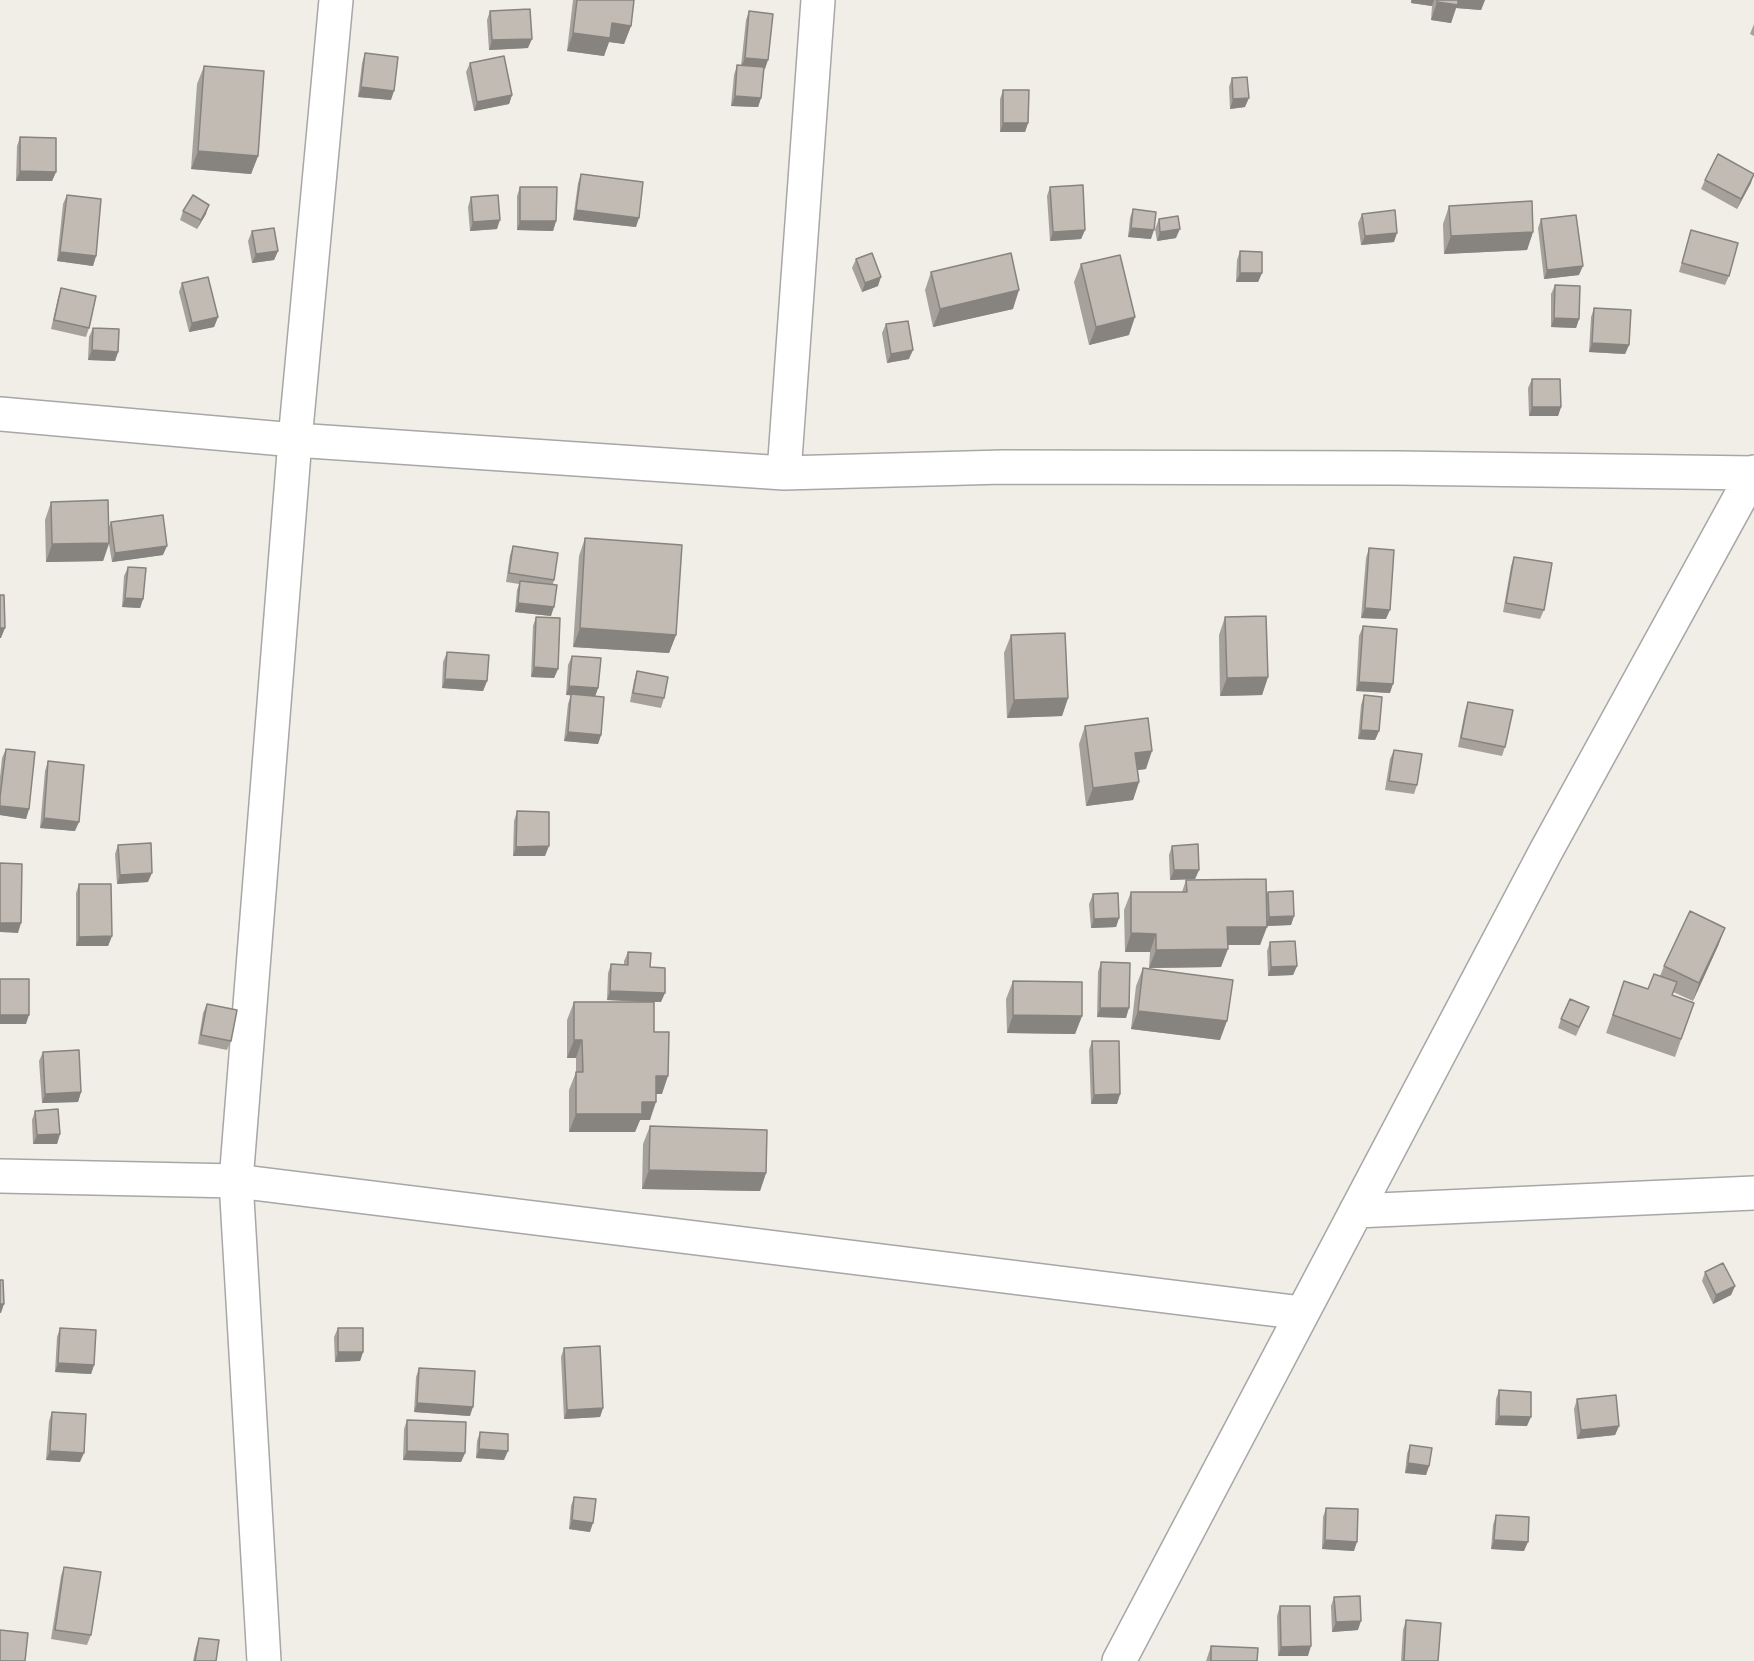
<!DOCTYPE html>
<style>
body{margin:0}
canvas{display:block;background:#f0eee7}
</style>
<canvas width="1754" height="1661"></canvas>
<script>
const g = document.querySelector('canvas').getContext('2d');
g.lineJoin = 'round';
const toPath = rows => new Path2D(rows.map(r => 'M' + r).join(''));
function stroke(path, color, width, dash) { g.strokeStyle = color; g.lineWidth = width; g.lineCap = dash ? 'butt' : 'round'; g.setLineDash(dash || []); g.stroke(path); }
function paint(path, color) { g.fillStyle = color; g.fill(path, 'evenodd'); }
const minor = toPath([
 [0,414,295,440,784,473,1003,467,1397,468,1754,473],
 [784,473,818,0],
 [0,1176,236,1181,1302,1313],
 [1356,1211,1754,1193],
 [264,1661,236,1181,295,440,336,0],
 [1119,1661,1546,851,1754,472]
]);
const wall = toPath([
 [573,0,634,0,631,26,624,44,609,42,604,56,567,51],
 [1411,0,1485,0,1481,10,1456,8,1451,23,1431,20,1432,6,1411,3],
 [490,11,528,48,489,50,487,20],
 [749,11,765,69,764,69,761,98,758,107,731,106,734,75,737,65,741,66,746,20],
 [1754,24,1754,36,1750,34],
 [365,53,391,100,358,97,362,63],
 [470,63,512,95,509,104,474,111,466,72],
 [204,66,258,156,251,174,191,169,197,84],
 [1232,78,1245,107,1230,109,1229,87],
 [1003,90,1028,123,1025,132,1000,132,1000,99],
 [20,137,56,172,52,181,16,181,17,146],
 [581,174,636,227,573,220,578,183],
 [1705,180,1751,183,1737,209,1701,189],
 [520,187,556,221,553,231,517,230,517,196],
 [1050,187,1085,230,1081,239,1050,241,1047,196],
 [67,195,96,256,93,266,57,261,63,204],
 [471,197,497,229,470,231,468,207],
 [1449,206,1533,232,1527,250,1444,254,1443,224],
 [1133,209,1151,239,1128,237,1130,218],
 [183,211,206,214,197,229,180,220],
 [1362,214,1394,242,1361,245,1358,223],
 [1159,219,1176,238,1157,241,1155,229],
 [1541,219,1579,275,1544,279,1538,228],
 [1691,230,1729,276,1725,285,1679,272],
 [252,231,278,251,274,260,252,263,248,241],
 [1240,251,1262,273,1258,282,1236,282,1237,260],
 [856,259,878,286,862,292,852,268],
 [1081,264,1129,335,1089,345,1074,282],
 [931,272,1013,309,933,327,925,290],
 [182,283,218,317,214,327,189,332,179,292],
 [1555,285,1579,319,1576,328,1551,327,1551,294],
 [61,288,89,328,86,337,51,329,58,298],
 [1594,308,1629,345,1625,354,1589,352,1591,317],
 [886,324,909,359,887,363,882,333],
 [93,328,118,352,115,361,88,360,89,337],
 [1532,379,1561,407,1558,416,1529,416,1528,388],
 [51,502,109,527,111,522,163,555,112,562,109,544,103,561,46,562,45,520],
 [585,538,676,635,669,653,573,647,579,556],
 [513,546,554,580,553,584,551,616,515,612,517,590,519,584,506,582,510,555],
 [1369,548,1386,619,1361,618,1366,558],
 [1514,557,1544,610,1540,619,1503,612,1511,566],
 [128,567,143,599,140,608,122,607,124,576],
 [536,617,558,669,554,678,531,677,533,626],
 [1225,617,1268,677,1262,695,1220,696,1219,635],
 [1363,626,1390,693,1356,691,1359,636],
 [1011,635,1068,698,1062,716,1007,718,1004,653],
 [447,652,487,681,483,691,442,688,443,662],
 [572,656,598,688,595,696,601,735,598,744,564,741,568,704,571,695,566,695,568,665],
 [637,671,664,698,661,708,630,702,634,681],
 [1364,695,1379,731,1375,740,1358,739,1361,705],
 [1468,702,1505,747,1502,756,1458,747,1465,711],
 [1085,726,1146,769,1138,770,1139,782,1133,800,1086,806,1079,744],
 [6,749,29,809,26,819,0,815,0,777,2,758],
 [1394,750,1417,785,1414,794,1385,790,1390,759],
 [48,761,75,831,40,828,45,771],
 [517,811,545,856,513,856,514,821],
 [118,845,148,882,117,884,115,854],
 [1172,846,1199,870,1195,879,1170,880,1169,855],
 [1186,880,1266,898,1268,892,1294,916,1291,925,1267,926,1260,945,1228,945,1221,967,1149,968,1150,952,1125,952,1124,910,1131,892,1182,892],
 [79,884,112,936,108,946,76,946,76,893],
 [1093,894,1119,918,1116,927,1091,928,1089,904],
 [1725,928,1718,946,1693,1001,1673,992,1672,995,1694,1003,1675,1057,1606,1033,1624,981,1648,989,1660,976,1664,966],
 [1270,942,1297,966,1293,975,1268,976,1267,951],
 [628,952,650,967,661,1002,654,1002,654,1032,662,1094,656,1094,650,1120,640,1120,635,1132,569,1132,569,1090,576,1072,576,1058,567,1058,567,1020,574,1002,640,1002,607,1000,608,973,611,964,624,965,624,961],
 [1101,962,1126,1018,1097,1017,1098,972],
 [1143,968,1220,1040,1131,1029,1136,986],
 [1013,981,1082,1016,1075,1034,1007,1033,1006,999],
 [207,1004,231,1041,227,1050,198,1044,203,1013],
 [1585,1016,1576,1036,1558,1028,1561,1019],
 [1092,1041,1120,1094,1117,1104,1091,1104,1089,1050],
 [43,1052,81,1092,78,1102,42,1103,39,1061],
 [35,1111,60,1134,57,1144,33,1144,32,1120],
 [650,1126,766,1173,760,1191,642,1189,643,1144],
 [1705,1272,1735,1286,1731,1295,1713,1304,1702,1281],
 [60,1328,94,1365,91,1374,55,1372,57,1337],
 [338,1328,363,1352,360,1361,335,1362,334,1337],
 [564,1348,603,1408,600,1417,564,1419,561,1357],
 [419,1368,470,1416,414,1412,416,1377],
 [1499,1390,1527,1426,1495,1425,1496,1399],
 [1577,1399,1619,1426,1615,1435,1577,1439,1574,1409],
 [52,1412,80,1462,46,1460,49,1421],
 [407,1420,465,1453,461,1462,403,1460,404,1429],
 [480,1432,504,1460,476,1458,477,1441],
 [1410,1445,1429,1466,1426,1475,1405,1473,1407,1454],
 [574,1497,590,1532,569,1529,571,1506],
 [1326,1508,1354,1551,1322,1549,1323,1517],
 [1496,1515,1524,1551,1491,1549,1493,1525],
 [64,1567,91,1635,87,1645,51,1639,61,1576],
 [1334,1597,1358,1630,1332,1632,1331,1606],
 [1280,1606,1308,1656,1278,1656,1277,1616],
 [1406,1620,1438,1661,1401,1661,1403,1630],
 [199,1638,216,1661,193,1661,196,1647],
 [1211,1646,1257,1661,1206,1661]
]);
const shadedWall = toPath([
 [1412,0,1434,0,1432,6,1411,3],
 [1455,0,1485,0,1481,10,1456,8,1451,23,1431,20,1437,2],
 [612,23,631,26,624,44,609,42,604,56,567,51,573,33],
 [532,39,528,48,489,50,492,40],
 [745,58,768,60,765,69,741,67],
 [361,87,394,91,391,100,358,97],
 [512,95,509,104,474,111,477,102],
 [735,96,761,98,758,107,731,106],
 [1249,98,1245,107,1230,109,1233,99],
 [1003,123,1028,123,1025,132,1000,132],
 [198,151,258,156,251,174,191,169],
 [20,171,56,172,52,181,16,181],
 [1754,174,1751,183,1737,209,1741,199],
 [209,205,206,214,197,229,201,220],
 [576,210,639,218,636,227,573,220],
 [500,220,497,229,470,231,473,222],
 [520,221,556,221,553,231,517,230],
 [1131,228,1154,230,1151,239,1128,237],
 [1180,229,1176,238,1157,241,1160,232],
 [1085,230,1081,239,1050,241,1053,232],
 [1533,232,1527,250,1444,254,1451,236],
 [1397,233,1394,242,1361,245,1365,236],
 [278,251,274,260,252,263,256,254],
 [60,252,96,256,93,266,57,261],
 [1583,266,1579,275,1544,279,1547,270],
 [1240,273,1262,273,1258,282,1236,282],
 [881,277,878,286,862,292,865,283],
 [1019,290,1013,309,933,327,940,309],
 [218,317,214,327,189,332,192,323],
 [1135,317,1129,335,1089,345,1096,327],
 [1554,318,1579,319,1576,328,1551,327],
 [1592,343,1629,345,1625,354,1589,352],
 [92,350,118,352,115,361,88,360],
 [913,350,909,359,887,363,891,354],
 [1532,407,1561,407,1558,416,1529,416],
 [109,543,103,561,46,562,52,544],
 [167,546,163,555,112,562,115,553],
 [125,598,143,599,140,608,122,607],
 [518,603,554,607,551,616,515,612],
 [1365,608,1390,610,1386,619,1361,618],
 [0,628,5,628,1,638,0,638],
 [580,628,676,635,669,653,573,647],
 [534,667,558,669,554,678,531,677],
 [1268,677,1262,695,1220,696,1227,678],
 [445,679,487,681,483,691,442,688],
 [1359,682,1393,684,1390,693,1356,691],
 [569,686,598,688,595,697,566,695],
 [1068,698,1062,716,1007,718,1014,700],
 [1361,730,1379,731,1375,740,1358,739],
 [568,732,601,735,598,744,564,741],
 [1152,751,1146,769,1129,771,1135,753],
 [1139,782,1133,800,1086,806,1093,788],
 [0,806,29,809,26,819,0,815],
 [44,818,79,822,75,831,40,828],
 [549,846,545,856,513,856,516,847],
 [1174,870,1199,870,1195,879,1170,880],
 [152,873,148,882,117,884,120,875],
 [1294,916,1291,925,1266,926,1269,917],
 [1119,918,1116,927,1091,928,1094,919],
 [0,923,21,923,18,933,0,932],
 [1227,927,1267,927,1260,945,1221,945],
 [1725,928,1718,946,1693,1001,1699,983],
 [1131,933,1156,934,1150,952,1125,952],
 [112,936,108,946,76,946,79,937],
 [1228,949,1221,967,1149,968,1156,950],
 [1297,966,1293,975,1268,976,1271,967],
 [610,991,665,993,661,1002,607,1000],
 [1100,1008,1129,1008,1126,1018,1097,1017],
 [1138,1011,1227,1021,1220,1040,1131,1029],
 [0,1015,29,1015,26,1024,0,1024],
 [1013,1015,1082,1016,1075,1034,1007,1033],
 [574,1040,582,1040,576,1058,567,1058],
 [656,1076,668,1076,662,1094,650,1094],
 [81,1092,78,1102,42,1103,45,1094],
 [1120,1094,1117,1104,1091,1104,1094,1095],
 [642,1102,656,1102,650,1120,640,1120,635,1132,569,1132,576,1114],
 [60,1134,57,1144,33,1144,37,1135],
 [649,1170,766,1173,760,1191,642,1189],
 [1735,1286,1731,1295,1713,1304,1716,1295],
 [0,1304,4,1304,1,1313,0,1313],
 [338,1352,363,1352,360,1361,335,1362],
 [58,1363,94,1365,91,1374,55,1372],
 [417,1403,473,1407,470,1416,414,1412],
 [603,1408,600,1417,564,1419,567,1410],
 [1499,1416,1531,1417,1527,1426,1495,1425],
 [1619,1426,1615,1435,1577,1439,1581,1430],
 [479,1449,508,1451,504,1460,476,1458],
 [50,1451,84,1453,80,1462,46,1460],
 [407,1451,465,1453,461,1462,403,1460],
 [1408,1463,1429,1466,1426,1475,1405,1473],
 [572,1520,593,1523,590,1532,569,1529],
 [1325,1540,1357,1542,1354,1551,1322,1549],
 [1494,1540,1528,1542,1524,1551,1491,1549],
 [1361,1621,1358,1630,1332,1632,1336,1622],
 [1311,1646,1308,1656,1278,1656,1281,1647]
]);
const building = toPath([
 [577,0,634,0,631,26,612,23,610,38,573,33,577,0],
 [1437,0,1458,0,1458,5,1437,2,1437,0],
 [530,9,532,39,492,40,490,11,530,9],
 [749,11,773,14,768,60,745,58,749,11],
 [365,53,398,57,394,91,361,87,365,53],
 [504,56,512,95,477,102,470,63,504,56],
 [737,65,764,67,761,98,735,96,737,65],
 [204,66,264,71,258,156,198,151,204,66],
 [1247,77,1249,98,1233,99,1232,78,1247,77],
 [1003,90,1029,90,1028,123,1003,123,1003,90],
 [20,137,56,138,56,172,20,171,20,137],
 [1718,154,1754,174,1741,199,1705,180,1718,154],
 [581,174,643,182,639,218,576,210,581,174],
 [1083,185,1085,230,1053,232,1050,187,1083,185],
 [520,187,557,187,556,221,520,221,520,187],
 [67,195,101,199,96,256,60,252,67,195],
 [193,195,209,205,201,220,183,211,193,195],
 [498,195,500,220,473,222,471,197,498,195],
 [1532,201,1533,232,1451,236,1449,206,1532,201],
 [1133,209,1156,212,1154,230,1131,228,1133,209],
 [1395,210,1397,233,1365,236,1362,214,1395,210],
 [1576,215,1583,266,1547,270,1541,219,1576,215],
 [1178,216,1180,229,1160,232,1159,219,1178,216],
 [274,228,278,251,256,254,252,231,274,228],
 [1691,230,1738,243,1729,276,1682,263,1691,230],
 [1240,251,1262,252,1262,273,1240,273,1240,251],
 [872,253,881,277,865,283,856,259,872,253],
 [1011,253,1019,290,940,309,931,272,1011,253],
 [1120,255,1135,317,1096,327,1081,264,1120,255],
 [208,277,218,317,192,323,182,283,208,277],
 [1555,285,1580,286,1579,319,1554,318,1555,285],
 [61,288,96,296,89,328,54,320,61,288],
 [1594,308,1631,310,1629,345,1592,343,1594,308],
 [908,321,913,350,891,354,886,324,908,321],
 [93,328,119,329,118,352,92,350,93,328],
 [1532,379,1560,379,1561,407,1532,407,1532,379],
 [108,500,109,543,52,544,51,502,108,500],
 [163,515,167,546,115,553,111,522,163,515],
 [585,538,682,545,676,635,580,628,585,538],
 [513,546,558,553,554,580,509,573,513,546],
 [1369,548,1394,550,1390,610,1365,608,1369,548],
 [1514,557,1552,563,1544,610,1506,603,1514,557],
 [128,567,146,568,143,599,125,598,128,567],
 [520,581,557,585,554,607,518,603,520,581],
 [0,595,4,595,5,628,0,628,0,595],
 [1266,616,1268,677,1227,678,1225,617,1266,616],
 [536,617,560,618,558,669,534,667,536,617],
 [1363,626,1397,629,1393,684,1359,682,1363,626],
 [1065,633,1068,698,1014,700,1011,635,1065,633],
 [447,652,489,655,487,681,445,679,447,652],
 [572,656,601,658,598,688,569,686,572,656],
 [637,671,668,677,664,698,633,693,637,671],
 [571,694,604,697,601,735,568,732,571,694],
 [1364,695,1382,697,1379,731,1361,730,1364,695],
 [1468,702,1513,710,1505,747,1461,738,1468,702],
 [1148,718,1152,751,1135,753,1139,782,1093,788,1085,726,1148,718],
 [6,749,35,752,29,809,0,806,0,797,6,749],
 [1394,750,1422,754,1417,785,1389,781,1394,750],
 [48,761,84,765,79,822,44,818,48,761],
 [517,811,549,812,549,846,516,847,517,811],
 [151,843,152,873,120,875,118,845,151,843],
 [1198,844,1199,870,1174,870,1172,846,1198,844],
 [0,863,22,864,21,923,0,923,0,863],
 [1266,879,1267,927,1227,927,1228,949,1156,950,1156,934,1131,933,1131,892,1187,892,1186,880,1266,879],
 [79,884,111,884,112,936,79,937,79,884],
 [1293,891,1294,916,1269,917,1268,892,1293,891],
 [1118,893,1119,918,1094,919,1093,894,1118,893],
 [1690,911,1725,928,1699,983,1664,966,1690,911],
 [1295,941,1297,966,1271,967,1270,942,1295,941],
 [628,952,651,953,650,967,665,968,665,993,610,991,611,964,628,965,628,952],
 [1101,962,1130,963,1129,1008,1100,1008,1101,962],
 [1143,968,1233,980,1227,1021,1138,1011,1143,968],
 [1654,974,1677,982,1672,995,1694,1003,1681,1039,1613,1015,1624,981,1648,989,1654,974],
 [0,979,29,979,29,1015,0,1015,0,979],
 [1013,981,1082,982,1082,1016,1013,1015,1013,981],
 [1570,999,1589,1007,1579,1027,1561,1019,1570,999],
 [574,1002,654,1002,654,1032,669,1032,668,1076,656,1076,656,1102,642,1102,642,1114,576,1114,576,1072,583,1072,582,1040,574,1040,574,1002],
 [207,1004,237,1010,231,1041,201,1035,207,1004],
 [1092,1041,1119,1041,1120,1094,1094,1095,1092,1041],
 [79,1050,81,1092,45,1094,43,1052,79,1050],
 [58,1109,60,1134,37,1135,35,1111,58,1109],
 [650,1126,767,1130,766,1173,649,1170,650,1126],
 [1723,1263,1735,1286,1716,1295,1705,1272,1723,1263],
 [0,1280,3,1280,4,1304,0,1304,0,1280],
 [60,1328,96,1330,94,1365,58,1363,60,1328],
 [338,1328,363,1328,363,1352,338,1352,338,1328],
 [600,1346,603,1408,567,1410,564,1348,600,1346],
 [419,1368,475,1371,473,1407,417,1403,419,1368],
 [1499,1390,1531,1392,1531,1417,1499,1416,1499,1390],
 [1616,1395,1619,1426,1581,1430,1577,1399,1616,1395],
 [52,1412,86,1414,84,1453,50,1451,52,1412],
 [407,1420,466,1422,465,1453,407,1451,407,1420],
 [480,1432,508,1434,508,1451,479,1449,480,1432],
 [1410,1445,1432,1448,1429,1466,1408,1463,1410,1445],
 [574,1497,596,1499,593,1523,572,1520,574,1497],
 [1326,1508,1358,1509,1357,1542,1325,1540,1326,1508],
 [1496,1515,1529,1517,1528,1542,1494,1540,1496,1515],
 [64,1567,101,1572,91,1635,55,1630,64,1567],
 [1360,1596,1361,1621,1336,1622,1334,1597,1360,1596],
 [1280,1606,1310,1606,1311,1646,1281,1647,1280,1606],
 [1406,1620,1441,1623,1438,1661,1404,1661,1406,1620],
 [0,1630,28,1633,25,1661,0,1661,0,1630],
 [199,1638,219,1640,216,1661,195,1661,199,1638],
 [1211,1646,1258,1648,1257,1661,1211,1661,1211,1646]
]);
stroke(minor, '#a7a7a7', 36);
stroke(minor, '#fff', 33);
paint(wall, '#a6a19b');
paint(shadedWall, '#87837e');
paint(building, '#c1bbb4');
stroke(building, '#87837e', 1.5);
</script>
